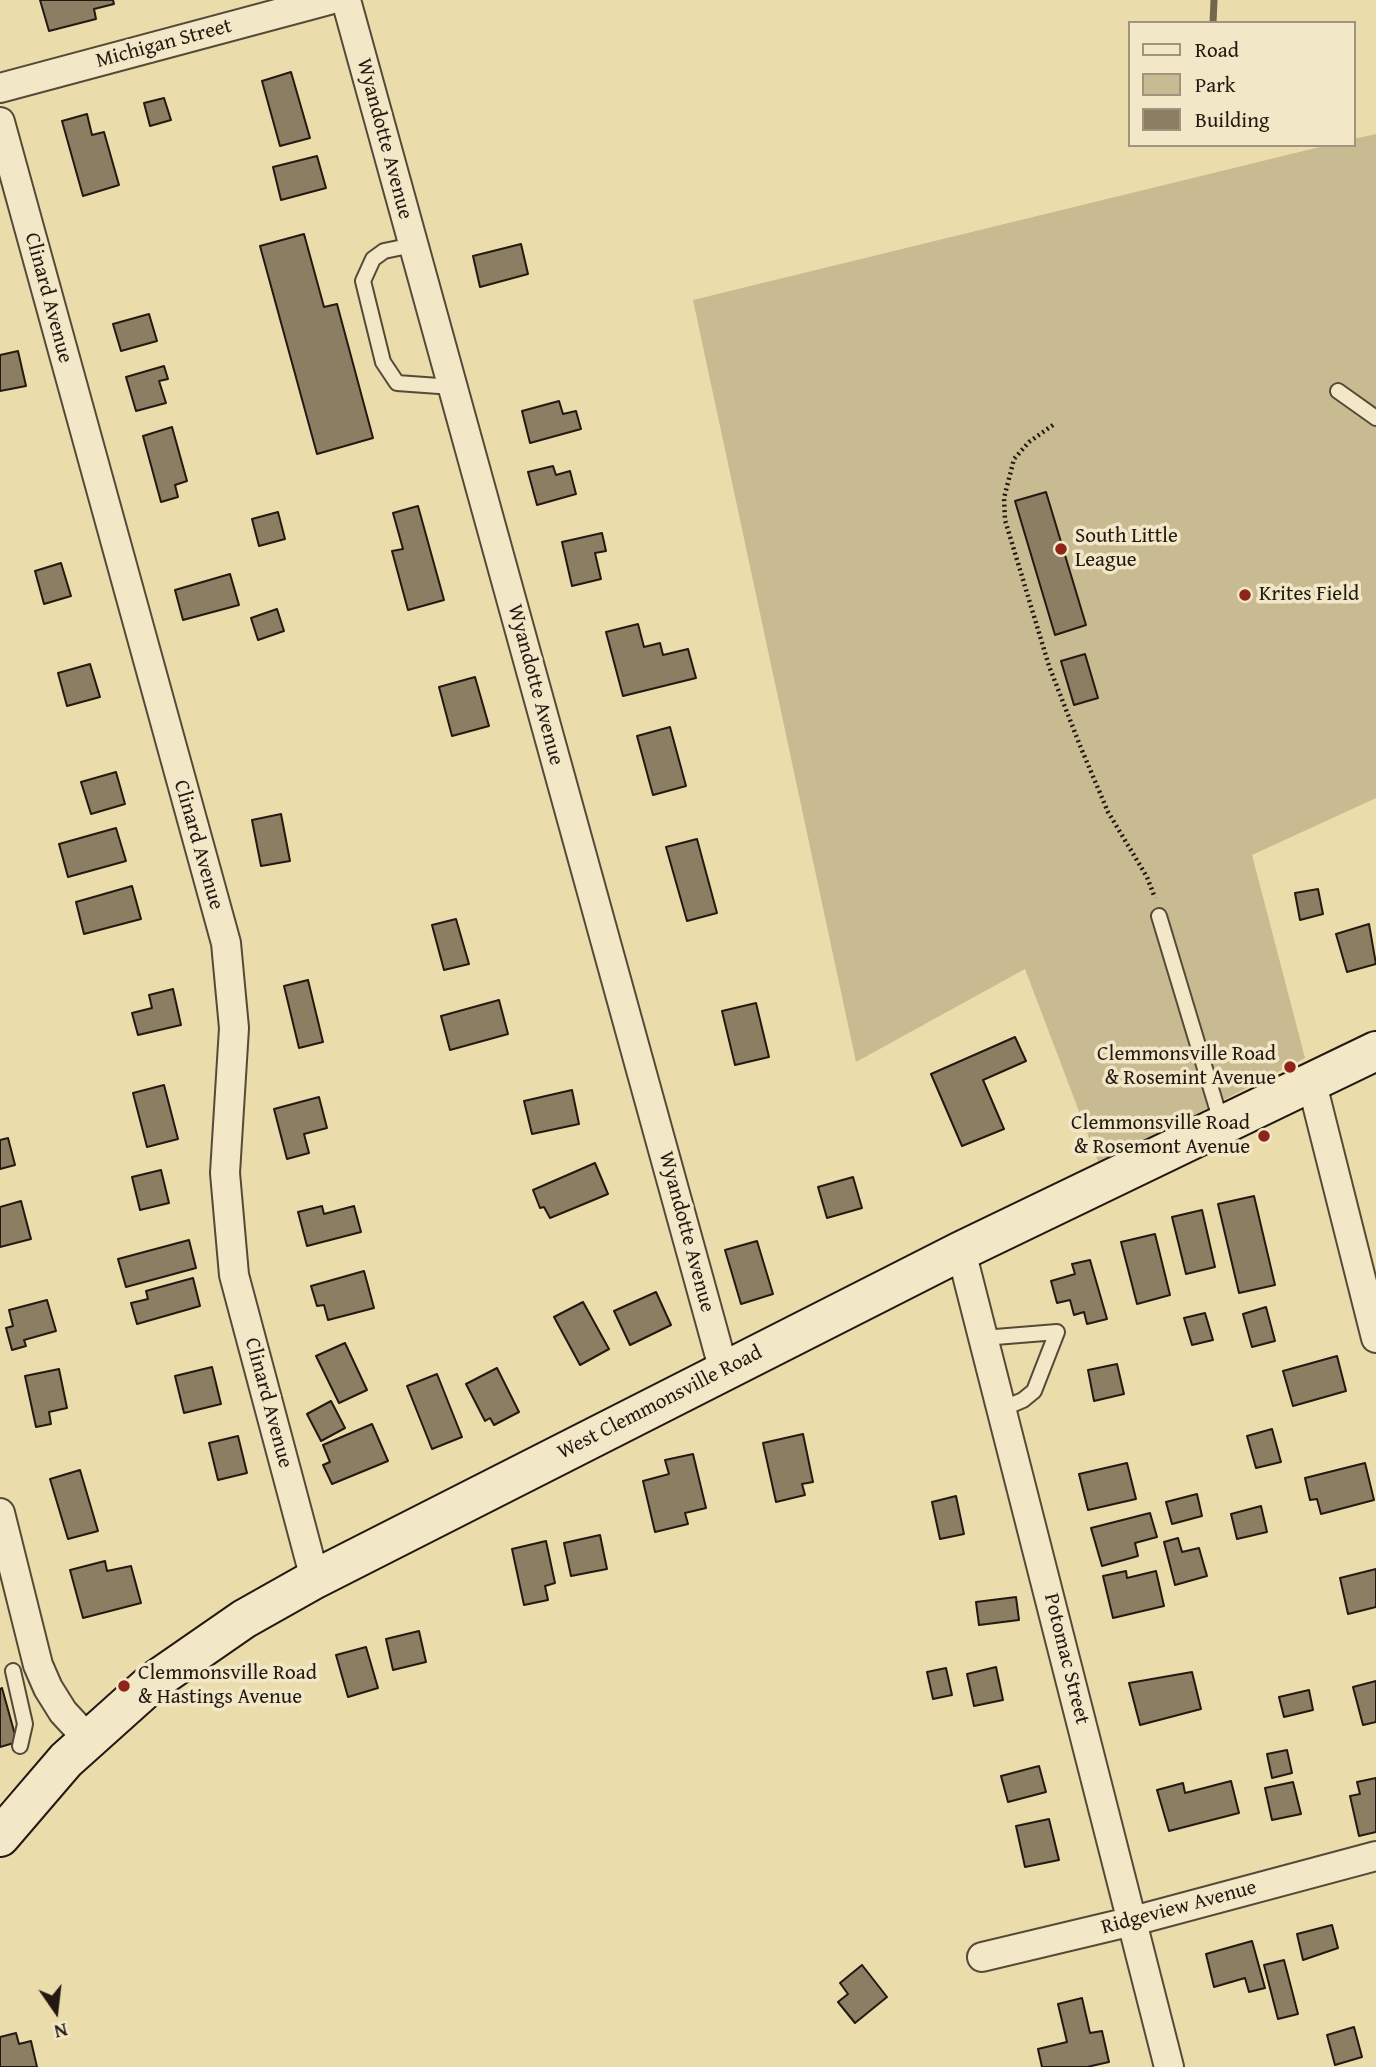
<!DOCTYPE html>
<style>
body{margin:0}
#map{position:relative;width:1376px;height:2067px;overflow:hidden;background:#ebdcab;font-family:"Gentium Book Plus",serif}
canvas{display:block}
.legend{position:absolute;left:1128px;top:21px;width:228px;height:126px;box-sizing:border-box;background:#f2e8c8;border:2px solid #9f957f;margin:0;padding:9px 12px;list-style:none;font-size:21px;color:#231912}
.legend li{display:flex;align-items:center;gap:14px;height:35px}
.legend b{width:35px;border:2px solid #9f957f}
.north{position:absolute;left:21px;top:1976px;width:70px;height:70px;-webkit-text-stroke:5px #f2e8c8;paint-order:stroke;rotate:166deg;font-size:19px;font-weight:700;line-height:28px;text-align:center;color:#231912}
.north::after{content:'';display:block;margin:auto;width:24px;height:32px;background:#231912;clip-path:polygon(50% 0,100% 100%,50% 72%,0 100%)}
</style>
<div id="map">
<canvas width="1376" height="2067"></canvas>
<ul class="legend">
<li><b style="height:9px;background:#f2e8c8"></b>Road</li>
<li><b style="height:19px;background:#c9bb91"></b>Park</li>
<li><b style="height:19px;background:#8b7e62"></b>Building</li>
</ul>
<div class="north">N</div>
</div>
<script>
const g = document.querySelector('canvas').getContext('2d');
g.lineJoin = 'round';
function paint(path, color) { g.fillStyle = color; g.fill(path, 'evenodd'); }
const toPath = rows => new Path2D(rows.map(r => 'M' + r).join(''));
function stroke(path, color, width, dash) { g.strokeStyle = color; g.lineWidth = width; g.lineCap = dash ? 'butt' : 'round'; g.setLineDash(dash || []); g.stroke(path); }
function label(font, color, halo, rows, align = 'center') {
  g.font = font + ' "Gentium Book Plus",serif'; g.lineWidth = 7; g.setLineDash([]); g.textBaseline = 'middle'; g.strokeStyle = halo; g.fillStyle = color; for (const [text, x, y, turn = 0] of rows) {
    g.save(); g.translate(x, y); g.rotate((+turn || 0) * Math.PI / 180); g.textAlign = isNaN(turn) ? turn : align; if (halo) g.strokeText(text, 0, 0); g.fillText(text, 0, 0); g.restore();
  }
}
const green = toPath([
 [1376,134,1376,798,1252,855,1305,1058,1099,1164,1025,969,856,1062,693,300,1328,145,1353,145,1353,139]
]);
const stream = toPath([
 [1213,23,1214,0]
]);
const building = toPath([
 [40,0,113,0,114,4,94,9,96,19,49,31,40,0],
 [291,72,310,138,280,146,262,81,291,72],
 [164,98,171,120,150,126,144,103,164,98],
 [87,114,92,135,104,132,119,185,83,196,62,121,87,114],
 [317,156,326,188,281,200,273,167,317,156],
 [304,234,324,307,337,304,373,438,317,454,260,246,304,234],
 [521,244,528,274,480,287,473,256,521,244],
 [149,314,157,341,121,351,113,324,149,314],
 [18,351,26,386,0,391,0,355,18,351],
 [164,366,168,379,159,381,166,403,136,411,126,377,164,366],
 [559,401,563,414,576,411,581,429,530,443,522,411,559,401],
 [172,427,187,481,175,485,178,497,161,502,143,436,172,427],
 [553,466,556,475,570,471,576,494,537,505,528,472,553,466],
 [1046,492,1086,625,1055,635,1015,501,1046,492],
 [418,506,444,600,408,610,392,551,403,549,393,513,418,506],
 [278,512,285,539,259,546,252,519,278,512],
 [602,533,606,551,595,553,601,579,572,586,562,542,602,533],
 [61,563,71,596,44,604,35,571,61,563],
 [230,574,239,605,183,620,175,590,230,574],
 [277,609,284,631,258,640,251,618,277,609],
 [638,624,644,647,660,643,663,655,688,649,696,678,623,696,606,632,638,624],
 [1085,654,1098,698,1074,705,1061,661,1085,654],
 [90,664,100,697,67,706,58,673,90,664],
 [475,677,489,726,452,736,439,687,475,677],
 [670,727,686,786,653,795,637,736,670,727],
 [116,772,125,804,91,814,81,782,116,772],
 [281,814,290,861,261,866,252,820,281,814],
 [116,828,126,861,68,877,59,844,116,828],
 [697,839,717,913,687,921,666,847,697,839],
 [132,886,141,919,84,934,76,902,132,886],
 [1318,889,1323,914,1300,920,1295,893,1318,889],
 [456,919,469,964,444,970,432,925,456,919],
 [1369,924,1376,964,1347,972,1336,934,1369,924],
 [308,980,323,1042,299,1048,284,986,308,980],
 [173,989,181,1025,138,1035,132,1013,152,1008,149,995,173,989],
 [499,1000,508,1034,450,1050,441,1016,499,1000],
 [756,1003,769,1057,735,1065,722,1011,756,1003],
 [1015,1037,1026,1061,983,1080,1004,1129,962,1146,931,1074,1015,1037],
 [164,1085,178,1139,147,1147,133,1093,164,1085],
 [572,1090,579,1124,532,1134,524,1101,572,1090],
 [319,1097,327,1128,304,1134,309,1153,287,1159,274,1109,319,1097],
 [8,1138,15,1165,0,1169,0,1140,8,1138],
 [595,1163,608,1194,550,1218,544,1207,540,1208,533,1190,595,1163],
 [161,1170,169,1203,140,1210,132,1177,161,1170],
 [853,1177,862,1208,827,1218,818,1187,853,1177],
 [1254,1196,1275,1285,1239,1293,1218,1204,1254,1196],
 [21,1201,31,1239,0,1247,0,1207,21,1201],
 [322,1206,324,1214,354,1206,361,1232,307,1246,298,1212,322,1206],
 [1202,1210,1215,1267,1186,1274,1172,1217,1202,1210],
 [1155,1234,1170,1295,1137,1304,1121,1242,1155,1234],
 [189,1240,196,1268,126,1287,118,1259,189,1240],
 [757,1241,773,1294,741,1304,725,1250,757,1241],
 [1090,1260,1107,1319,1087,1324,1084,1312,1074,1315,1070,1300,1057,1303,1051,1281,1075,1274,1072,1264,1090,1260],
 [364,1271,374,1308,328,1320,324,1305,317,1306,311,1286,364,1271],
 [193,1278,200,1306,137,1324,131,1303,148,1299,146,1291,193,1278],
 [656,1292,671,1325,630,1345,614,1311,656,1292],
 [47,1300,56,1331,24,1340,26,1346,12,1350,6,1328,13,1326,9,1310,47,1300],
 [583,1302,609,1349,580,1365,554,1317,583,1302],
 [1266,1307,1275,1341,1252,1347,1243,1314,1266,1307],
 [1205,1313,1213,1340,1192,1345,1184,1318,1205,1313],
 [345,1343,367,1390,339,1403,316,1356,345,1343],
 [1337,1356,1346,1391,1293,1406,1283,1371,1337,1356],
 [1117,1364,1124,1394,1094,1401,1088,1370,1117,1364],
 [212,1367,221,1404,184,1413,175,1376,212,1367],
 [497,1368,519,1412,494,1425,490,1418,485,1421,466,1384,497,1368],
 [59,1369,67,1408,49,1412,51,1424,36,1427,25,1376,59,1369],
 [437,1374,462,1437,432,1449,407,1386,437,1374],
 [331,1401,345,1428,321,1441,307,1414,331,1401],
 [372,1424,388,1461,332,1484,323,1465,330,1462,323,1445,372,1424],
 [1272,1429,1281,1462,1256,1468,1247,1436,1272,1429],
 [803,1434,813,1482,802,1484,805,1495,776,1502,763,1443,803,1434],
 [238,1436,247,1473,218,1480,209,1443,238,1436],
 [693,1454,706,1508,685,1513,688,1524,655,1532,643,1481,669,1474,665,1460,693,1454],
 [1127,1463,1136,1499,1088,1510,1079,1474,1127,1463],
 [1365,1463,1374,1500,1321,1514,1317,1499,1310,1500,1305,1478,1365,1463],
 [80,1470,98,1531,68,1539,50,1479,80,1470],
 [1197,1494,1202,1516,1172,1524,1166,1502,1197,1494],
 [956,1496,964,1534,940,1539,932,1502,956,1496],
 [1261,1506,1267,1532,1237,1539,1231,1514,1261,1506],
 [1150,1513,1157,1537,1135,1543,1138,1556,1102,1566,1091,1528,1150,1513],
 [600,1535,607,1569,571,1576,564,1543,600,1535],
 [1178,1538,1182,1552,1199,1548,1207,1576,1175,1585,1164,1542,1178,1538],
 [546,1541,555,1583,545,1586,548,1600,524,1605,512,1549,546,1541],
 [105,1561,107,1571,131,1566,141,1603,83,1618,70,1570,105,1561],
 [1376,1569,1376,1607,1348,1614,1340,1578,1376,1569],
 [1126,1571,1127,1578,1156,1571,1164,1606,1113,1618,1103,1576,1126,1571],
 [1016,1597,1019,1620,979,1625,976,1602,1016,1597],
 [419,1631,426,1662,393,1670,386,1639,419,1631],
 [366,1647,378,1688,348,1697,336,1655,366,1647],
 [996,1667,1003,1700,974,1706,967,1674,996,1667],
 [946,1668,952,1695,933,1699,927,1672,946,1668],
 [1192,1672,1201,1709,1140,1725,1129,1683,1192,1672],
 [1376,1681,1376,1722,1363,1725,1353,1687,1376,1681],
 [2,1688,17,1742,0,1747,0,1689,2,1688],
 [1309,1690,1313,1710,1284,1717,1279,1697,1309,1690],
 [1287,1750,1292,1773,1272,1778,1267,1754,1287,1750],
 [1039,1766,1046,1792,1008,1802,1001,1776,1039,1766],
 [1376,1778,1376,1832,1359,1836,1350,1796,1360,1794,1357,1782,1376,1778],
 [1231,1781,1239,1813,1169,1831,1157,1790,1183,1783,1185,1793,1231,1781],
 [1293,1782,1301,1814,1272,1820,1265,1788,1293,1782],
 [1049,1819,1059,1860,1025,1867,1016,1826,1049,1819],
 [1332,1925,1338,1948,1303,1960,1297,1934,1332,1925],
 [1252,1941,1265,1988,1249,1992,1245,1978,1214,1987,1206,1954,1252,1941],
 [1284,1960,1298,2014,1278,2019,1264,1965,1284,1960],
 [862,1965,887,1997,855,2023,838,2002,848,1994,840,1983,862,1965],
 [1082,1998,1090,2033,1102,2031,1109,2062,1087,2067,1042,2067,1038,2049,1067,2042,1058,2004,1082,1998],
 [1354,2027,1362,2057,1335,2065,1327,2035,1354,2027],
 [16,2033,19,2044,31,2041,37,2067,0,2067,0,2037,16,2033]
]);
const path = toPath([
 [1053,425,1029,442,1014,459,1004,498,1005,520,1049,666,1081,748,1108,812,1147,877,1155,898]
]);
const service = toPath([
 [413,245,384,251,373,259,363,281,383,362,397,383,453,387],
 [1338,391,1376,418],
 [1159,916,1222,1125],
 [983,1338,1057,1332,1034,1391,1023,1400,1002,1409],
 [13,1671,25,1724,20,1746]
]);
const minor = toPath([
 [346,0,724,1371],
 [0,88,329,0],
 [0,122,226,943,234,1028,225,1173,234,1275,315,1579],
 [1312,1084,1376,1338],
 [961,1251,1169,2067],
 [0,1513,38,1665,48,1688,63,1712,89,1740],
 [982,1957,1133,1921,1376,1856]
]);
const secondary = toPath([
 [0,1837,66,1760,153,1682,244,1619,315,1579,961,1251,1376,1051]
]);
const markers = [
 [1061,549,7,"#8f2418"],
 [1245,595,7,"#8f2418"],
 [1290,1067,7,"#8f2418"],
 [1264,1136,7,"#8f2418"],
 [124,1686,7,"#8f2418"]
];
const streetNames = [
 ["Michigan Street",164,44,-15],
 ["Wyandotte Avenue",384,139,75],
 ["Clinard Avenue",48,298,75],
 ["Wyandotte Avenue",535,685,75],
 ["Clinard Avenue",198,845,74],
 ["Wyandotte Avenue",686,1232,75],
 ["Clinard Avenue",268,1403,75],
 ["West Clemmonsville Road",660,1403,-27],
 ["Potomac Street",1066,1659,76],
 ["Ridgeview Avenue",1179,1908,-15]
];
const poiNames = [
 ["South Little",1075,537],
 ["League",1075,561],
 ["Krites Field",1259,595],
 ["Clemmonsville Road",1276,1055,"right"],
 ["& Rosemint Avenue",1276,1079,"right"],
 ["Clemmonsville Road",1250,1124,"right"],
 ["& Rosemont Avenue",1250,1148,"right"],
 ["Clemmonsville Road",138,1674],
 ["& Hastings Avenue",138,1698]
];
paint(green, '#c9bb91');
stroke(stream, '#72664f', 7);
paint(building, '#8b7e62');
stroke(building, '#231912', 2);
stroke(service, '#554a38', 18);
stroke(minor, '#554a38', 32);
stroke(secondary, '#231912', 42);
stroke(path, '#231912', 4.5, [2, 3.5]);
stroke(service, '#f2e8c8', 14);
stroke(minor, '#f2e8c8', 28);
stroke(secondary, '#f2e8c8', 38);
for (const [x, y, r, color] of markers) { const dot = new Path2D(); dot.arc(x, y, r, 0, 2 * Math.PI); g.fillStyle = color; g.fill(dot); stroke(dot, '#f2e8c8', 2.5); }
label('21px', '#231912', '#f2e8c8', streetNames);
label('21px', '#231912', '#f2e8c8', poiNames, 'left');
</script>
